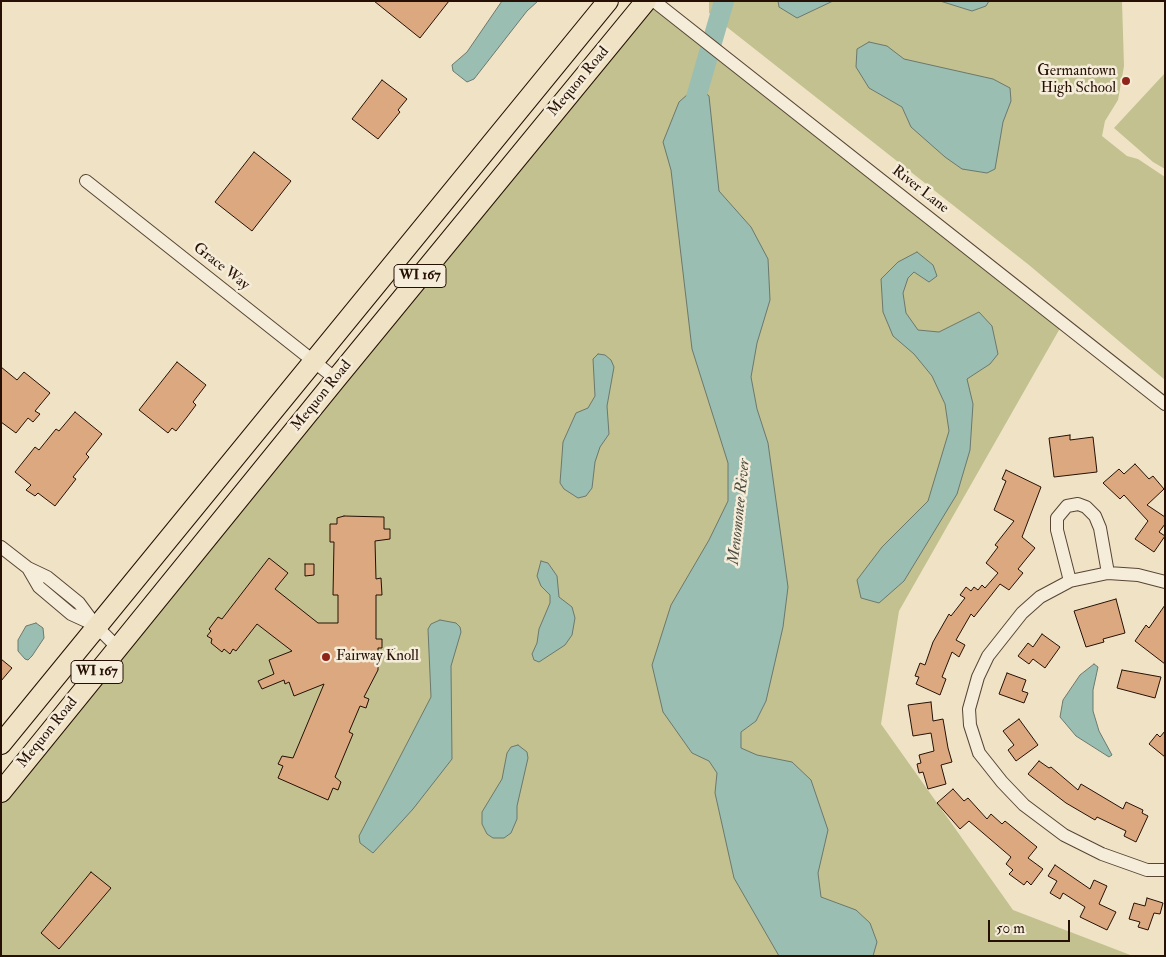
<!DOCTYPE html>
<style>
body{margin:0}
#map{position:relative;width:1166px;height:957px;overflow:hidden;background:#f0e3c5;font-family:"IM FELL Double Pica",serif}
canvas{display:block}
.frame{position:absolute;inset:0;border:2px solid #261005;pointer-events:none}
.scale{position:absolute;left:988px;top:920px;width:82px;height:22px;box-sizing:border-box;border:2px solid #261005;border-top:0;padding-left:6px;font-size:15px;line-height:18px;white-space:nowrap;color:#261005;-webkit-text-stroke:4px #f5edd9;paint-order:stroke}
</style>
<div id="map">
<canvas width="1166" height="957"></canvas>
<div class="frame"></div>
<div class="scale">50 m</div>
</div>
<script>
const g = document.querySelector('canvas').getContext('2d');
g.lineJoin = 'round';
function paint(path, color) { g.fillStyle = color; g.fill(path, 'evenodd'); }
const toPath = rows => new Path2D(rows.map(r => 'M' + r).join(''));
function stroke(path, color, width, dash) { g.strokeStyle = color; g.lineWidth = width; g.lineCap = dash ? 'butt' : 'round'; g.setLineDash(dash || []); g.stroke(path); }
function label(font, color, halo, rows, align = 'center') {
  g.font = font + ' "IM FELL Double Pica",serif'; g.lineWidth = 5; g.setLineDash([]); g.textBaseline = 'middle'; g.strokeStyle = halo; g.fillStyle = color; for (const [text, x, y, turn = 0] of rows) {
    g.save(); g.translate(x, y); g.rotate((+turn || 0) * Math.PI / 180); g.textAlign = isNaN(turn) ? turn : align; if (halo) g.strokeText(text, 0, 0); g.fillText(text, 0, 0); g.restore();
  }
}
const green = toPath([
 [646,1,1063,323,899,611,881,724,1013,910,1133,956,1,956,1,798],
 [709,1,1122,1,1124,66,1118,100,1105,121,1102,136,1127,156,1138,159,1165,177,1165,380,1029,265,709,13],
 [1165,73,1165,169,1153,162,1114,128]
]);
const water = toPath([
 [502,1,538,1,527,11,474,79,467,82,453,71,452,65,467,52,502,1],
 [778,1,833,1,797,18,779,7,778,1],
 [940,1,989,1,986,6,972,11,940,1],
 [869,42,887,46,904,59,993,79,1010,88,1011,101,1003,122,995,169,987,173,962,169,945,157,911,127,902,107,869,88,856,67,857,49,869,42],
 [697,86,709,96,719,191,751,227,768,259,770,300,757,343,751,377,757,409,768,443,788,587,783,627,766,701,756,721,741,732,741,748,757,755,792,762,811,780,828,830,818,873,821,897,856,910,870,923,877,942,873,956,779,956,734,878,715,793,717,773,709,761,692,753,663,712,652,665,671,605,709,540,728,501,728,463,692,349,671,170,663,142,679,102,697,86],
 [917,252,933,265,937,276,929,282,914,272,908,278,903,293,906,313,918,330,939,332,979,312,992,326,998,354,990,364,967,379,973,404,970,450,957,494,904,581,879,603,861,598,857,580,882,547,928,501,949,431,945,404,932,376,914,354,893,336,883,312,881,279,898,262,917,252],
 [598,354,605,355,611,360,614,367,607,406,609,434,600,447,595,462,592,488,586,496,578,498,564,489,560,483,563,442,576,413,588,408,595,396,593,359,598,354],
 [541,561,548,563,557,576,559,597,572,607,575,618,572,635,565,645,539,662,534,660,532,654,537,643,539,629,550,603,550,595,541,586,537,576,541,561],
 [440,620,456,623,460,627,461,632,451,666,452,759,413,809,373,853,360,843,359,836,431,697,428,629,431,624,440,620],
 [36,623,43,628,44,638,32,656,28,660,25,659,18,651,18,640,26,626,36,623],
 [1094,664,1098,667,1093,690,1093,711,1099,731,1112,755,1109,757,1076,736,1060,717,1063,700,1080,675,1094,664],
 [518,745,527,752,528,758,517,806,517,819,511,833,504,838,493,838,487,834,482,824,482,812,502,779,507,753,511,747,518,745]
]);
const river = toPath([
 [695,115,695,101,724,1]
]);
const building = toPath([
 [374,1,449,1,420,38,374,1],
 [382,80,407,99,398,110,400,112,378,139,352,119,382,80],
 [254,152,291,181,252,231,215,202,254,152],
 [177,362,206,385,193,402,196,405,187,417,176,431,172,428,168,433,139,410,177,362],
 [1,367,17,380,24,372,50,393,35,411,40,414,33,422,28,418,16,433,1,422,1,367],
 [75,412,102,434,86,454,89,457,73,477,76,479,55,506,38,493,35,496,26,490,31,485,15,472,35,447,39,450,56,429,59,431,75,412],
 [1070,435,1070,440,1093,437,1097,472,1054,477,1049,438,1070,435],
 [1135,464,1149,479,1153,476,1164,489,1147,505,1165,517,1165,524,1159,532,1165,536,1154,552,1135,539,1148,521,1124,495,1120,499,1103,483,1119,469,1124,474,1135,464],
 [1006,470,1041,487,1022,537,1035,548,1018,569,1023,573,1009,590,1000,584,974,617,971,614,956,640,965,645,959,657,952,652,942,677,946,679,940,695,916,684,919,677,915,676,920,663,925,665,933,642,949,614,951,616,965,598,960,595,966,587,971,591,974,587,978,590,982,585,985,588,998,573,986,563,998,547,995,545,1014,521,994,510,1006,481,1002,479,1006,470],
 [344,516,384,517,384,529,390,529,390,539,375,541,376,579,381,578,382,595,376,595,376,639,382,639,382,648,378,648,378,670,364,697,369,699,366,708,360,706,349,732,353,734,335,777,341,782,338,790,333,788,328,800,278,778,283,766,278,764,282,756,293,758,324,684,294,696,289,682,285,684,284,680,262,689,258,681,274,674,269,660,292,651,257,624,236,651,233,649,230,654,224,649,222,652,211,643,212,639,207,636,211,631,209,629,218,617,222,619,269,558,288,573,275,589,318,623,338,623,338,595,333,595,334,542,330,542,330,524,337,524,337,518,344,516],
 [305,564,314,564,314,575,305,576,305,564],
 [1116,599,1125,633,1103,639,1104,642,1086,647,1074,611,1116,599],
 [1165,605,1165,664,1135,641,1146,625,1149,628,1165,605],
 [1042,634,1060,647,1045,668,1033,659,1029,664,1018,656,1028,643,1033,647,1042,634],
 [1,659,12,668,1,681,1,659],
 [1122,670,1161,677,1155,698,1117,688,1122,670],
 [1007,673,1026,680,1022,691,1028,693,1024,703,999,694,1007,673],
 [931,702,933,721,943,719,948,748,952,762,941,765,946,784,928,789,923,772,919,773,917,764,921,763,919,755,934,751,931,733,913,736,908,705,931,702],
 [1019,719,1038,745,1016,761,1008,750,1014,745,1003,731,1019,719],
 [1165,731,1165,757,1149,744,1157,734,1160,737,1165,731],
 [1039,761,1049,768,1051,767,1078,790,1081,784,1123,809,1126,802,1143,810,1142,813,1148,816,1136,842,1124,836,1126,831,1097,817,1095,820,1066,803,1028,774,1039,761],
 [953,789,964,801,968,798,987,819,991,814,1002,824,1005,821,1037,847,1028,858,1043,869,1031,885,1027,881,1024,885,1009,874,1013,870,1006,864,1011,857,969,821,960,829,937,803,953,789],
 [1055,865,1090,889,1094,880,1107,886,1099,904,1116,912,1107,930,1080,917,1085,907,1063,893,1060,899,1050,893,1057,881,1048,876,1055,865],
 [91,872,111,888,59,949,41,933,91,872],
 [1147,898,1163,903,1160,914,1154,913,1148,930,1138,927,1140,922,1129,919,1134,903,1145,906,1147,898]
]);
const minor = toPath([
 [654,1,1165,404],
 [86,181,336,379],
 [1,547,28,568,47,577,79,603,96,626,117,647],
 [28,568,39,587,71,614,95,625],
 [1070,581,1057,530,1057,518,1067,506,1078,504,1086,507,1095,516,1100,528,1108,573],
 [1165,582,1138,575,1108,573,1070,581,1040,597,1022,613,988,656,978,677,969,709,970,725,979,753,1002,782,1024,805,1064,835,1102,854,1147,870,1165,870]
]);
const primary = toPath([
 [1,744,608,1],
 [1,792,336,379,646,1]
]);
const markers = [
 [1126,81,5,"#8f2418"],
 [326,657,5,"#8f2418"]
];
const shields = [
 [420,276,52],
 [97,672,52]
];
const shieldNames = [
 ["WI 167",420,276],
 ["WI 167",97,672]
];
const poiNames = [
 ["Germantown",1116,72],
 ["High School",1116,89],
 ["Fairway Knoll",336,657,"left"]
];
const streetNames = [
 ["Mequon Road",579,82,-50],
 ["River Lane",920,190,38],
 ["Grace Way",221,267,38],
 ["Mequon Road",322,396,-51],
 ["Mequon Road",48,733,-51]
];
const waterNames = [
 ["Menomonee River",740,512,-84]
];
paint(green, '#c2c18f');
paint(water, '#9abeb2');
stroke(water, '#6c786d', 1);
stroke(river, '#9abeb2', 20);
paint(building, '#dba87f');
stroke(building, '#261005', 1);
stroke(minor, '#584535', 14);
stroke(primary, '#261005', 22);
stroke(minor, '#f5edd9', 12);
stroke(primary, '#f0e3c5', 20);
for (const [x, y, r, color] of markers) { const dot = new Path2D(); dot.arc(x, y, r, 0, 2 * Math.PI); g.fillStyle = color; g.fill(dot); stroke(dot, '#f5edd9', 2); }
for (const [x, y, w] of shields) { const box = new Path2D(); box.roundRect(x - w / 2, y - 11.5, w, 23, 4); g.fillStyle = '#f5edd9'; g.fill(box); stroke(box, '#261005', 1); }
label('bold 14px', '#261005', null, shieldNames);
label('15px', '#261005', '#f5edd9', poiNames, 'right');
label('15px', '#261005', '#f5edd9', streetNames);
label('italic 16px', '#4f4d42', '#f5edd9', waterNames);
</script>
